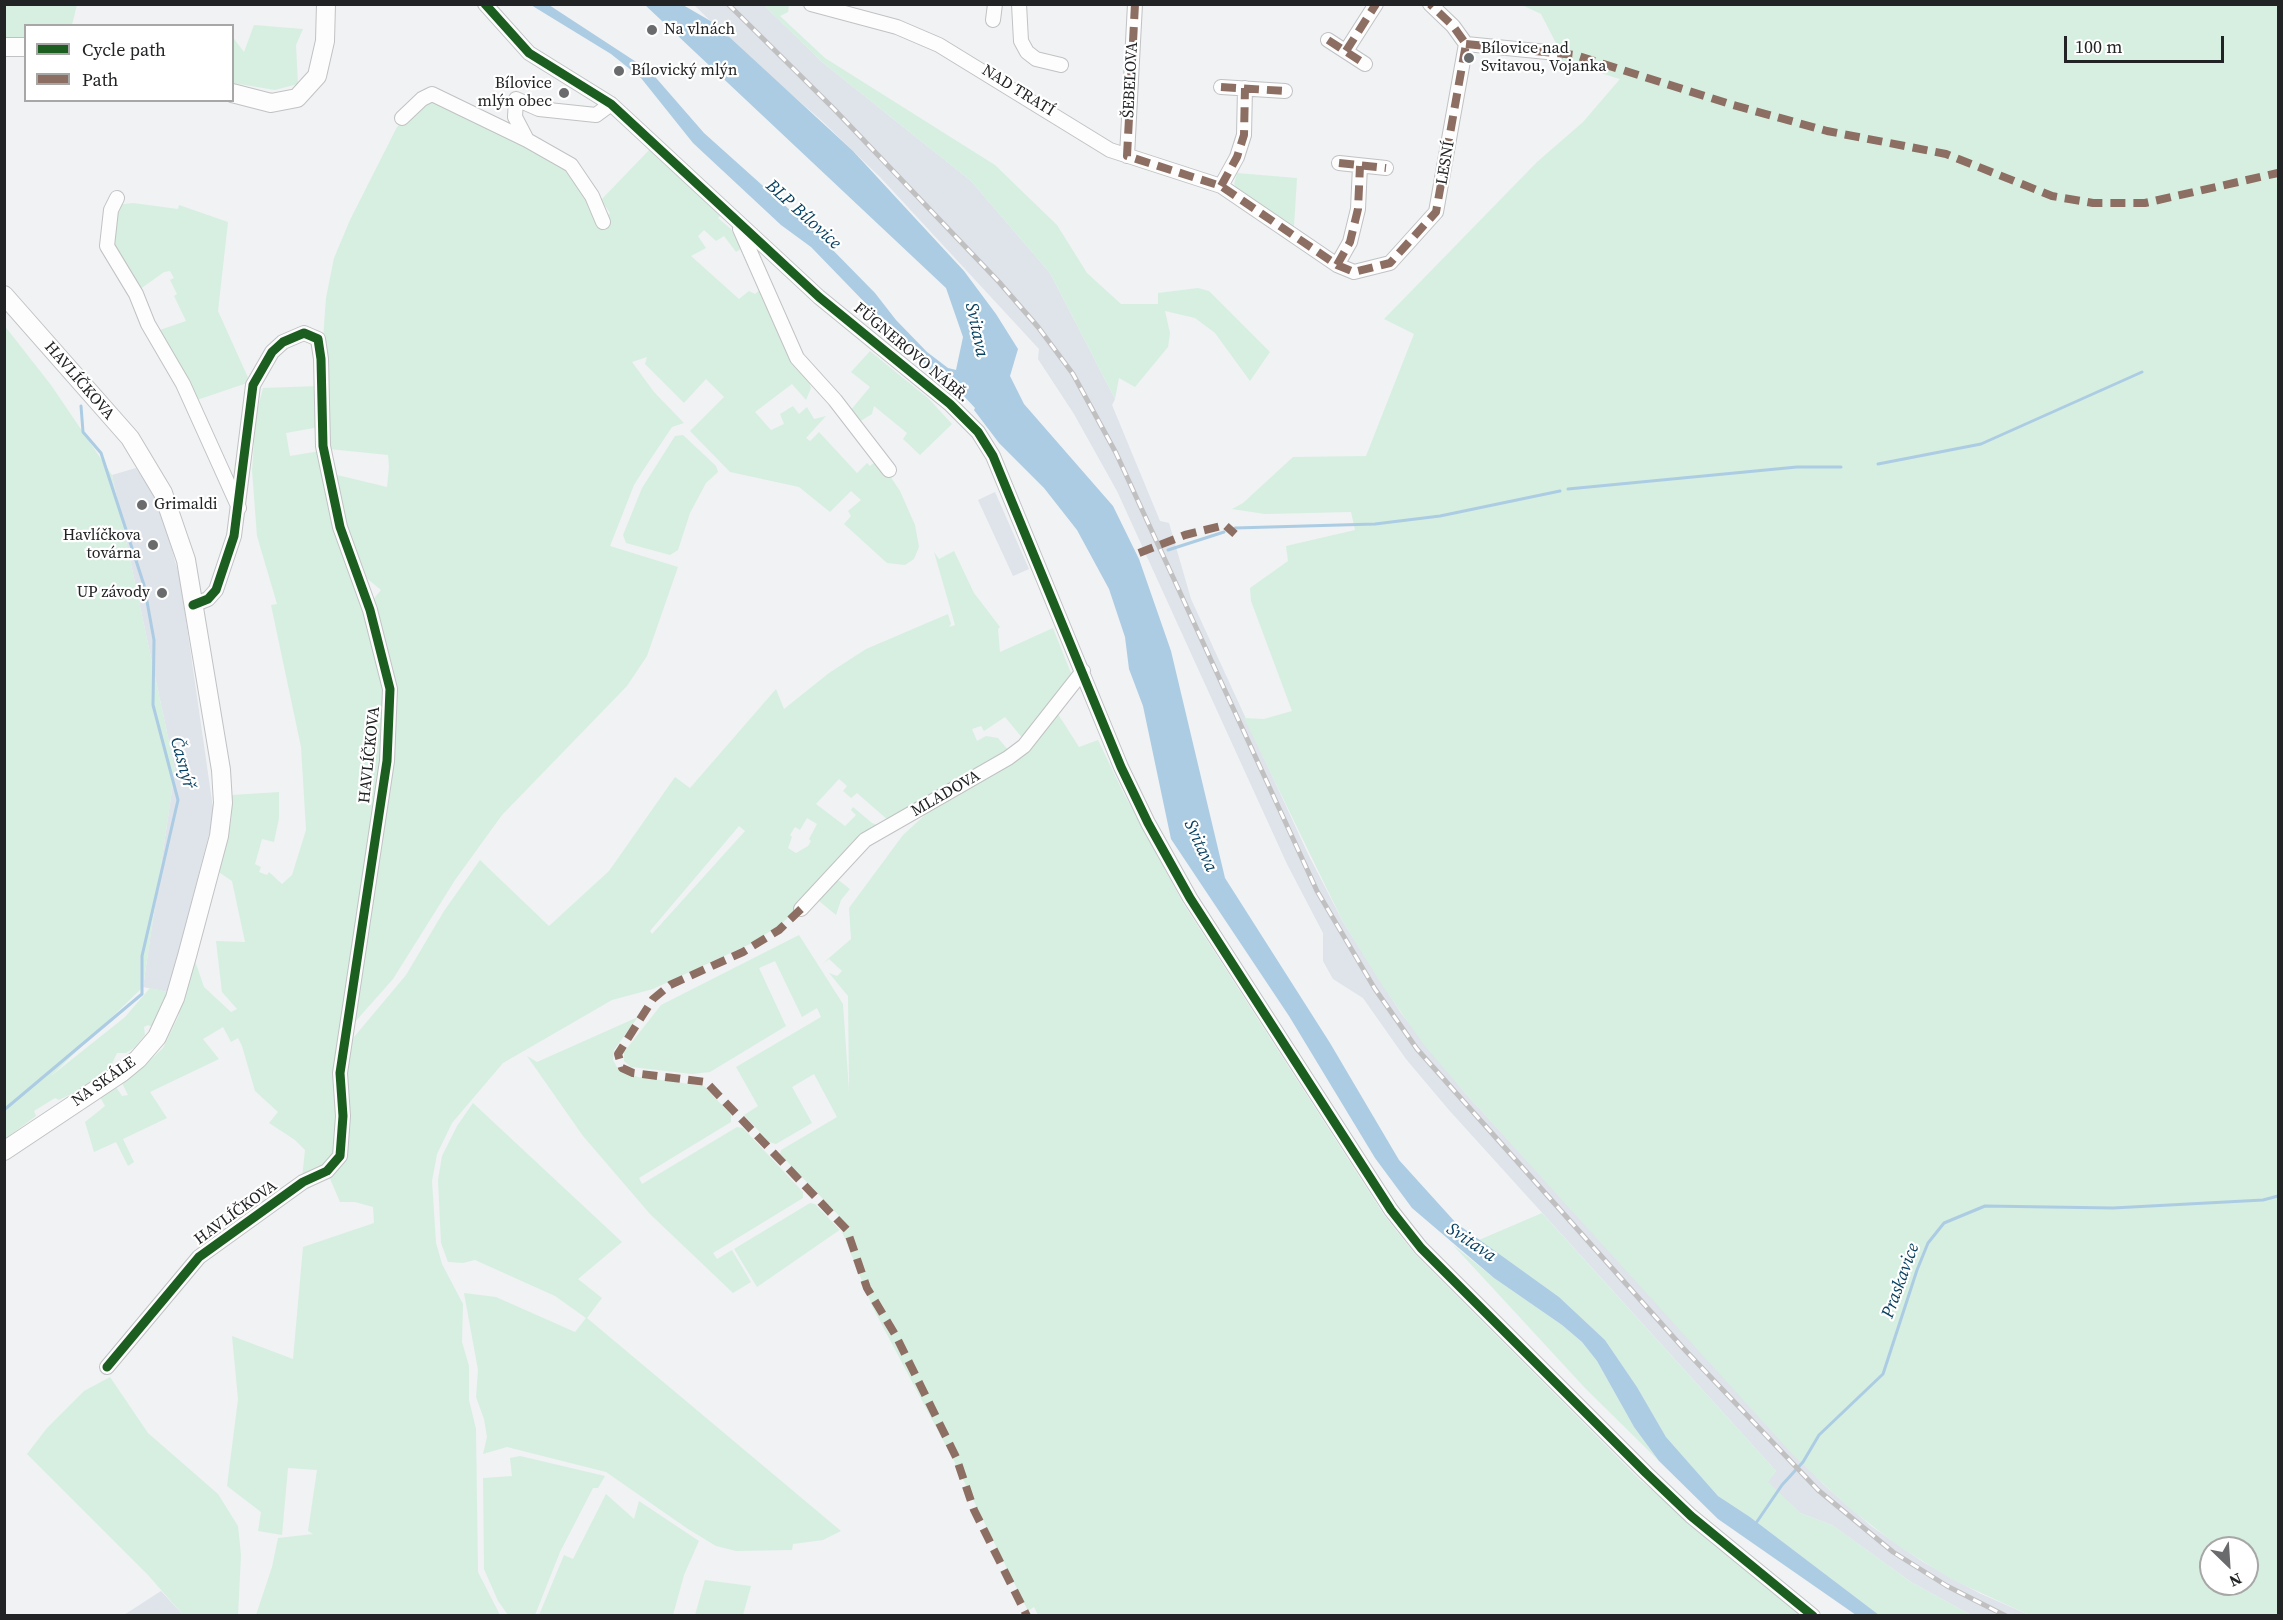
<!DOCTYPE html>
<meta charset="utf-8">
<style>
body{margin:0}
#map{position:relative;width:2283px;height:1620px;overflow:hidden;background:#f0f2f4;font-family:"Source Serif 4",serif}
canvas{display:block}
.frame{position:absolute;inset:0;border:6px solid #222324;pointer-events:none}
.legend{position:absolute;left:24px;top:24px;width:210px;height:78px;box-sizing:border-box;background:#fff;border:2px solid #a7a7a7;margin:0;padding:8px 10px;list-style:none;font-size:18px;color:#222324}
.legend li{display:flex;align-items:center;gap:12px;height:30px}
.legend b{width:30px;border:2px solid #a7a7a7}
.north{position:absolute;left:2199px;top:1536px;width:60px;height:60px;box-sizing:border-box;background:#fff;border:2px solid #a7a7a7;border-radius:50%;rotate:155deg;font-size:16px;font-weight:700;line-height:24px;text-align:center;color:#222324}
.north::after{content:'';display:block;margin:auto;width:21px;height:27px;background:#6a6b6d;clip-path:polygon(50% 0,100% 100%,50% 72%,0 100%)}
.scale{position:absolute;left:2064px;top:36px;width:160px;height:27px;box-sizing:border-box;border:3px solid #222324;border-top:0;padding-left:8px;font-size:18px;line-height:21px;white-space:nowrap;color:#222324;-webkit-text-stroke:4px #fff;paint-order:stroke}
</style>
<div id="map">
<canvas width="2283" height="1620"></canvas>
<div class="frame"></div>
<ul class="legend">
<li><b style="height:8px;background:#1b5e20"></b>Cycle path</li>
<li><b style="height:8px;background:#8d6e63"></b>Path</li>
</ul>
<div class="north">N</div>
<div class="scale">100 m</div>
</div>
<script>
const g = document.querySelector('canvas').getContext('2d');
g.lineJoin = 'round';
function paint(path, color) { g.fillStyle = color; g.fill(path, 'evenodd'); }
const toPath = rows => new Path2D(rows.map(r => 'M' + r).join(''));
function stroke(path, color, width, dash) { g.strokeStyle = color; g.lineWidth = width; g.lineCap = dash ? 'butt' : 'round'; g.setLineDash(dash || []); g.stroke(path); }
function label(font, color, halo, rows, align = 'center') {
  g.font = font + ' "Source Serif 4",serif'; g.lineWidth = 4.5; g.setLineDash([]); g.textBaseline = 'middle'; g.strokeStyle = halo; g.fillStyle = color; for (const [text, x, y, turn = 0] of rows) {
    g.save(); g.translate(x, y); g.rotate((+turn || 0) * Math.PI / 180); g.textAlign = isNaN(turn) ? turn : align; if (halo) g.strokeText(text, 0, 0); g.fillText(text, 0, 0); g.restore();
  }
}
const built = toPath([
 [694,5,764,5,822,62,971,181,1050,273,1115,399,1112,405,1160,521,1169,523,1191,599,1308,854,1343,922,1401,1013,1466,1094,1823,1484,1871,1526,1923,1562,1979,1593,2029,1615,1971,1615,1911,1582,1832,1525,1800,1513,1767,1482,1776,1471,1449,1110,1406,1059,1363,998,1333,979,1323,961,1323,933,1287,864,1117,491,1074,414,1038,359,1039,349,880,177,821,120,748,57],
 [136,468,152,492,165,525,180,579,214,815,168,992,143,987,175,770,112,475],
 [995,492,1029,569,1013,576,978,500],
 [161,1591,183,1615,124,1615]
]);
const green = toPath([
 [4,5,5,4,77,5,72,25,26,26,25,37,5,38],
 [764,5,789,5,788,12,780,16,825,58,995,165,1057,225,1087,273,1121,304,1158,304,1158,293,1198,288,1209,291,1270,352,1250,381,1215,333,1195,318,1165,311,1170,333,1168,347,1135,387,1119,378,1115,399,1050,273,971,181,822,62],
 [1522,5,2278,5,2278,1615,2029,1615,1951,1579,1897,1545,1848,1507,1793,1455,1466,1094,1424,1045,1382,985,1343,922,1244,718,1264,719,1292,711,1251,601,1250,588,1288,561,1286,546,1355,530,1351,512,1265,514,1232,509,1243,503,1293,457,1366,456,1414,334,1384,319,1537,162,1583,122,1620,79,1554,59,1559,49,1541,14],
 [2211,1548,2247,1548,2247,1584,2211,1584],
 [254,25,303,29,296,45,298,84,275,90,233,83,232,36,244,52],
 [433,99,437,105,445,103,535,153,539,149,558,160,606,217,610,213,601,200,651,148,721,215,718,218,731,229,742,248,736,252,724,236,716,241,704,230,698,236,706,248,691,256,739,299,749,291,755,294,762,288,808,379,811,388,806,400,792,384,755,412,771,430,784,424,780,414,793,406,799,414,807,407,814,419,826,416,806,438,810,441,819,432,857,473,867,463,870,466,876,461,890,476,900,491,915,525,919,547,914,559,905,565,887,563,844,524,851,516,848,511,861,500,851,491,830,512,799,487,730,472,690,431,724,397,706,379,684,403,645,364,647,357,632,362,654,392,684,423,672,427,644,469,634,485,610,546,678,567,647,656,627,686,502,815,455,880,393,979,354,1023,392,737,371,602,381,590,363,575,348,539,333,474,387,487,389,467,388,455,329,449,326,442,329,412,323,339,326,298,334,258,350,220,397,127,424,101],
 [1237,173,1297,178,1294,226,1237,189,1234,184],
 [133,203,178,209,179,205,228,222,218,311,250,382,194,401,157,331,186,321,174,296,177,294,170,280,174,278,170,271,164,272,139,290,113,251,116,205],
 [4,325,51,385,112,475,175,770,143,987,51,1076,125,1017,150,988,168,992,152,1027,148,1025,144,1027,145,1035,134,1048,126,1053,117,1053,109,1070,71,1094,59,1100,55,1098,34,1111,36,1116,5,1139],
 [870,351,929,399,952,424,920,455,903,439,907,433,874,406,872,414,859,422,850,411,870,387,851,372],
 [318,386,319,427,286,433,290,456,320,451,369,611,388,718,333,1089,338,1109,333,1163,302,1178,305,1150,295,1140,269,1123,278,1112,255,1091,242,1046,238,1038,231,1042,223,1027,203,1039,219,1059,150,1092,167,1118,123,1139,134,1162,128,1166,116,1142,94,1152,85,1122,105,1106,100,1097,116,1087,122,1096,128,1095,122,1083,140,1070,163,1048,178,1017,194,958,204,987,231,1012,237,1009,222,992,216,941,245,942,232,881,217,871,231,822,232,795,279,792,279,818,274,842,262,839,255,864,261,867,259,872,267,875,269,872,282,884,292,875,306,830,301,747,271,605,277,604,257,536,252,470,256,415,263,388],
 [683,435,716,466,718,472,706,483,690,513,678,550,670,555,626,543,623,535,642,488,675,436],
 [954,551,974,593,1000,627,998,629,1000,652,1053,628,1071,673,1070,680,1024,740,1005,717,984,731,981,726,972,729,977,741,986,736,998,738,1009,751,889,821,857,793,851,798,843,791,847,786,839,779,816,804,845,826,856,815,851,810,853,807,872,823,881,826,801,906,780,925,750,944,653,989,612,1000,503,1063,452,1123,437,1154,432,1181,436,1243,442,1264,463,1304,462,1342,469,1366,469,1400,476,1429,478,1572,500,1615,256,1615,272,1567,278,1538,313,1534,308,1531,317,1470,288,1468,282,1535,258,1531,261,1512,227,1486,238,1399,232,1336,293,1359,303,1247,374,1223,373,1207,355,1202,340,1202,328,1174,334,1172,345,1065,354,1037,406,975,444,911,480,860,549,926,609,871,675,777,690,788,776,689,784,709,829,673,866,649,948,614,951,624,949,627,955,625,934,552,939,559],
 [807,818,817,824,809,839,811,841,808,846,796,853,788,848,792,837,790,835,795,827,800,830],
 [739,826,745,831,652,934,650,931],
 [1056,711,1079,747,1098,740,1124,794,1183,903,1384,1215,1414,1253,1640,1480,1805,1615,1038,1615,1034,1607,1028,1611,954,1461,873,1308,841,1229,757,1287,734,1249,810,1203,815,1204,840,1230,845,1222,780,1154,781,1150,837,1117,814,1074,792,1087,812,1123,776,1144,769,1142,744,1115,758,1106,736,1067,821,1017,817,1008,802,1017,775,961,759,968,786,1026,710,1072,692,1074,631,1067,624,1061,624,1052,661,1005,799,935,843,1004,849,1091,848,996,829,973,837,976,842,971,829,959,822,964,851,939,849,908,903,835,938,803,1028,749],
 [837,879,850,889,841,900,836,915,819,901],
 [638,1017,614,1050,613,1060,618,1069,638,1077,704,1086,731,1115,731,1122,639,1178,642,1184,737,1127,743,1128,803,1192,803,1198,713,1253,717,1259,732,1250,751,1282,733,1293,650,1214,583,1136,527,1056,537,1062],
 [473,1103,622,1242,578,1279,602,1298,587,1318,841,1531,823,1540,793,1544,792,1550,736,1551,716,1546,688,1529,606,1472,507,1447,483,1454,487,1437,484,1419,476,1397,478,1370,464,1293,496,1297,575,1332,586,1318,555,1296,475,1260,463,1263,448,1262,441,1243,438,1180,442,1156,457,1126],
 [1542,1213,1776,1471,1768,1482,1800,1513,1832,1525,1911,1582,1971,1615,1879,1615,1750,1517,1718,1496,1666,1437,1637,1387,1605,1340,1559,1297,1479,1240],
 [1453,1245,1494,1278,1562,1325,1582,1342,1597,1361,1634,1427,1659,1461,1585,1388],
 [110,1377,148,1433,218,1494,238,1526,241,1555,238,1615,183,1615,148,1575,27,1454,47,1428,84,1391],
 [520,1456,605,1476,598,1488,593,1488,560,1552,535,1615,508,1615,498,1601,484,1569,483,1478,512,1476,510,1458],
 [606,1494,634,1519,639,1501,699,1541,684,1575,673,1615,539,1615,564,1555,573,1559],
 [705,1580,751,1586,743,1615,695,1615]
]);
const water = toPath([
 [531,5,549,5,650,71,704,133,820,237,875,293,896,320,927,352,948,368,956,370,963,337,946,288,645,5,683,5,714,23,853,151,964,271,996,314,1018,349,1010,376,1024,404,1113,506,1139,559,1171,651,1225,878,1330,1043,1399,1160,1456,1223,1559,1297,1605,1340,1637,1387,1666,1437,1718,1496,1750,1517,1879,1615,1856,1615,1718,1519,1659,1461,1634,1427,1597,1361,1582,1342,1562,1325,1494,1278,1412,1208,1375,1158,1289,1016,1171,839,1143,706,1129,669,1125,637,1109,589,1077,530,1044,488,999,443,974,410,975,408,949,380,940,375,937,377,811,247,781,225,693,143,641,78,611,54]
]);
const stream = toPath([
 [1878,464,1981,444,2142,372],
 [1568,489,1797,467,1841,467],
 [1235,528,1375,524,1440,516,1560,491],
 [1168,550,1224,532],
 [4,1110,142,994,142,956,178,800,153,705,154,640,144,585,101,453,83,432,81,406],
 [1754,1526,1782,1485,1803,1462,1819,1435,1883,1374,1917,1270,1928,1243,1944,1223,1985,1206,2113,1208,2263,1200,2278,1196]
]);
const minor = toPath([
 [485,4,529,53,611,104,819,297,950,404,978,432,993,456,1121,767,1148,823,1190,898,1391,1210,1421,1248,1646,1473,1691,1516,1813,1616],
 [811,4,897,27,939,45,1110,150,1221,186,1337,265,1354,272,1390,263,1436,212,1466,44,1453,26,1430,4],
 [1019,4,1021,41,1027,52,1036,59,1061,65],
 [993,20,995,4],
 [1328,40,1365,64],
 [1466,44,1557,53],
 [1346,51,1376,4],
 [1221,87,1285,91],
 [402,118,422,99,432,94,527,140],
 [1127,156,1135,4],
 [1339,163,1386,168],
 [1221,186,1237,157,1244,135,1245,88],
 [117,198,111,210,107,246,136,294,148,324,183,384,239,508],
 [603,222,592,196,571,165,527,140,515,117,516,99,539,109,596,115,611,104],
 [740,229,797,358,835,400,889,470],
 [1337,265,1350,242,1358,209,1360,166],
 [801,909,865,840,1008,758,1024,746,1083,671],
 [107,1367,199,1257,303,1182,327,1171,340,1156,343,1116,340,1073,387,761,390,689,370,610,340,527,323,446,321,359,318,339,304,333,283,342,272,352,253,385,234,536,216,590,208,599,193,605]
]);
const major = toPath([
 [4,47,26,47],
 [232,93,271,103,297,98,317,76,325,41,326,4],
 [4,295,130,438,163,493,186,560,221,770,223,803,219,836,187,956,175,998,157,1037,138,1059,121,1073,4,1151]
]);
const rail = toPath([
 [728,4,833,108,999,282,1038,327,1073,374,1116,453,1317,891,1375,989,1417,1049,1684,1349,1818,1490,1893,1552,1947,1586,2006,1616]
]);
const quiet = toPath([
 [1135,4,1127,156,1221,186,1337,265,1354,272,1390,263,1436,212,1466,44,1453,26,1430,4],
 [1328,40,1365,64],
 [1466,44,1575,55,1733,105,1827,131,1946,154,2052,196,2093,203,2145,203,2278,173],
 [1346,51,1376,4],
 [1221,87,1285,91],
 [1339,163,1386,168],
 [1221,186,1237,157,1244,135,1245,88],
 [1337,265,1350,242,1358,209,1360,166],
 [1139,553,1185,535,1225,525,1235,534],
 [801,909,779,930,743,952,670,985,653,999,618,1054,622,1068,633,1073,706,1082,847,1230,867,1288,896,1336,956,1457,974,1510,1027,1616]
]);
const cycleway = toPath([
 [485,4,529,53,611,104,819,297,950,404,978,432,993,456,1121,767,1148,823,1190,898,1391,1210,1421,1248,1646,1473,1691,1516,1813,1616],
 [107,1367,199,1257,303,1182,327,1171,340,1156,343,1116,340,1073,387,761,390,689,370,610,340,527,323,446,321,359,318,339,304,333,283,342,272,352,253,385,234,536,216,590,208,599,193,605]
]);
const markers = [
 [652,30,6,"#6a6b6d"],
 [1469,58,6,"#6a6b6d"],
 [619,71,6,"#6a6b6d"],
 [564,93,6,"#6a6b6d"],
 [142,505,6,"#6a6b6d"],
 [153,545,6,"#6a6b6d"],
 [162,593,6,"#6a6b6d"]
];
const poiNames = [
 ["Na vlnách",664,30],
 ["Bílovice nad",1481,49],
 ["Svitavou, Vojanka",1481,67],
 ["Bílovický mlýn",631,71],
 ["Bílovice",552,84,"right"],
 ["mlýn obec",552,102,"right"],
 ["Grimaldi",154,505],
 ["Havlíčkova",141,536,"right"],
 ["továrna",141,554,"right"],
 ["UP závody",150,593,"right"]
];
const streetNames = [
 ["ŠEBELOVA",1131,80,-87],
 ["NAD TRATÍ",1018,91,32],
 ["LESNÍ",1446,163,-80],
 ["FÜGNEROVO NÁBŘ.",911,353,40],
 ["HAVLÍČKOVA",79,381,49],
 ["HAVLÍČKOVA",370,755,-84],
 ["MLADOVA",946,794,-30],
 ["NA SKÁLE",104,1082,-35],
 ["HAVLÍČKOVA",236,1213,-36]
];
const waterNames = [
 ["BLP Bílovice",803,215,42],
 ["Svitava",976,330,78],
 ["Časnýř",182,763,75],
 ["Svitava",1200,846,65],
 ["Svitava",1471,1243,34],
 ["Praskavice",1901,1281,-70]
];
paint(built, '#dfe3ea');
paint(green, '#d7efe1');
paint(water, '#accce3');
stroke(stream, '#accce3', 3);
stroke(minor, '#c1c2c4', 16);
stroke(major, '#c1c2c4', 20);
stroke(minor, '#fdfdfd', 14);
stroke(major, '#fdfdfd', 18);
stroke(rail, '#c0c0c1', 5);
stroke(rail, '#fff', 3, [9]);
stroke(quiet, '#8d6e63', 8, [15, 8]);
stroke(cycleway, '#1b5e20', 9);
for (const [x, y, r, color] of markers) { const dot = new Path2D(); dot.arc(x, y, r, 0, 2 * Math.PI); g.fillStyle = color; g.fill(dot); stroke(dot, '#fff', 2); }
label('16px', '#222324', '#fff', poiNames, 'left');
label('16px', '#222324', '#fff', streetNames);
label('italic 18px', '#074060', '#fff', waterNames);
</script>
